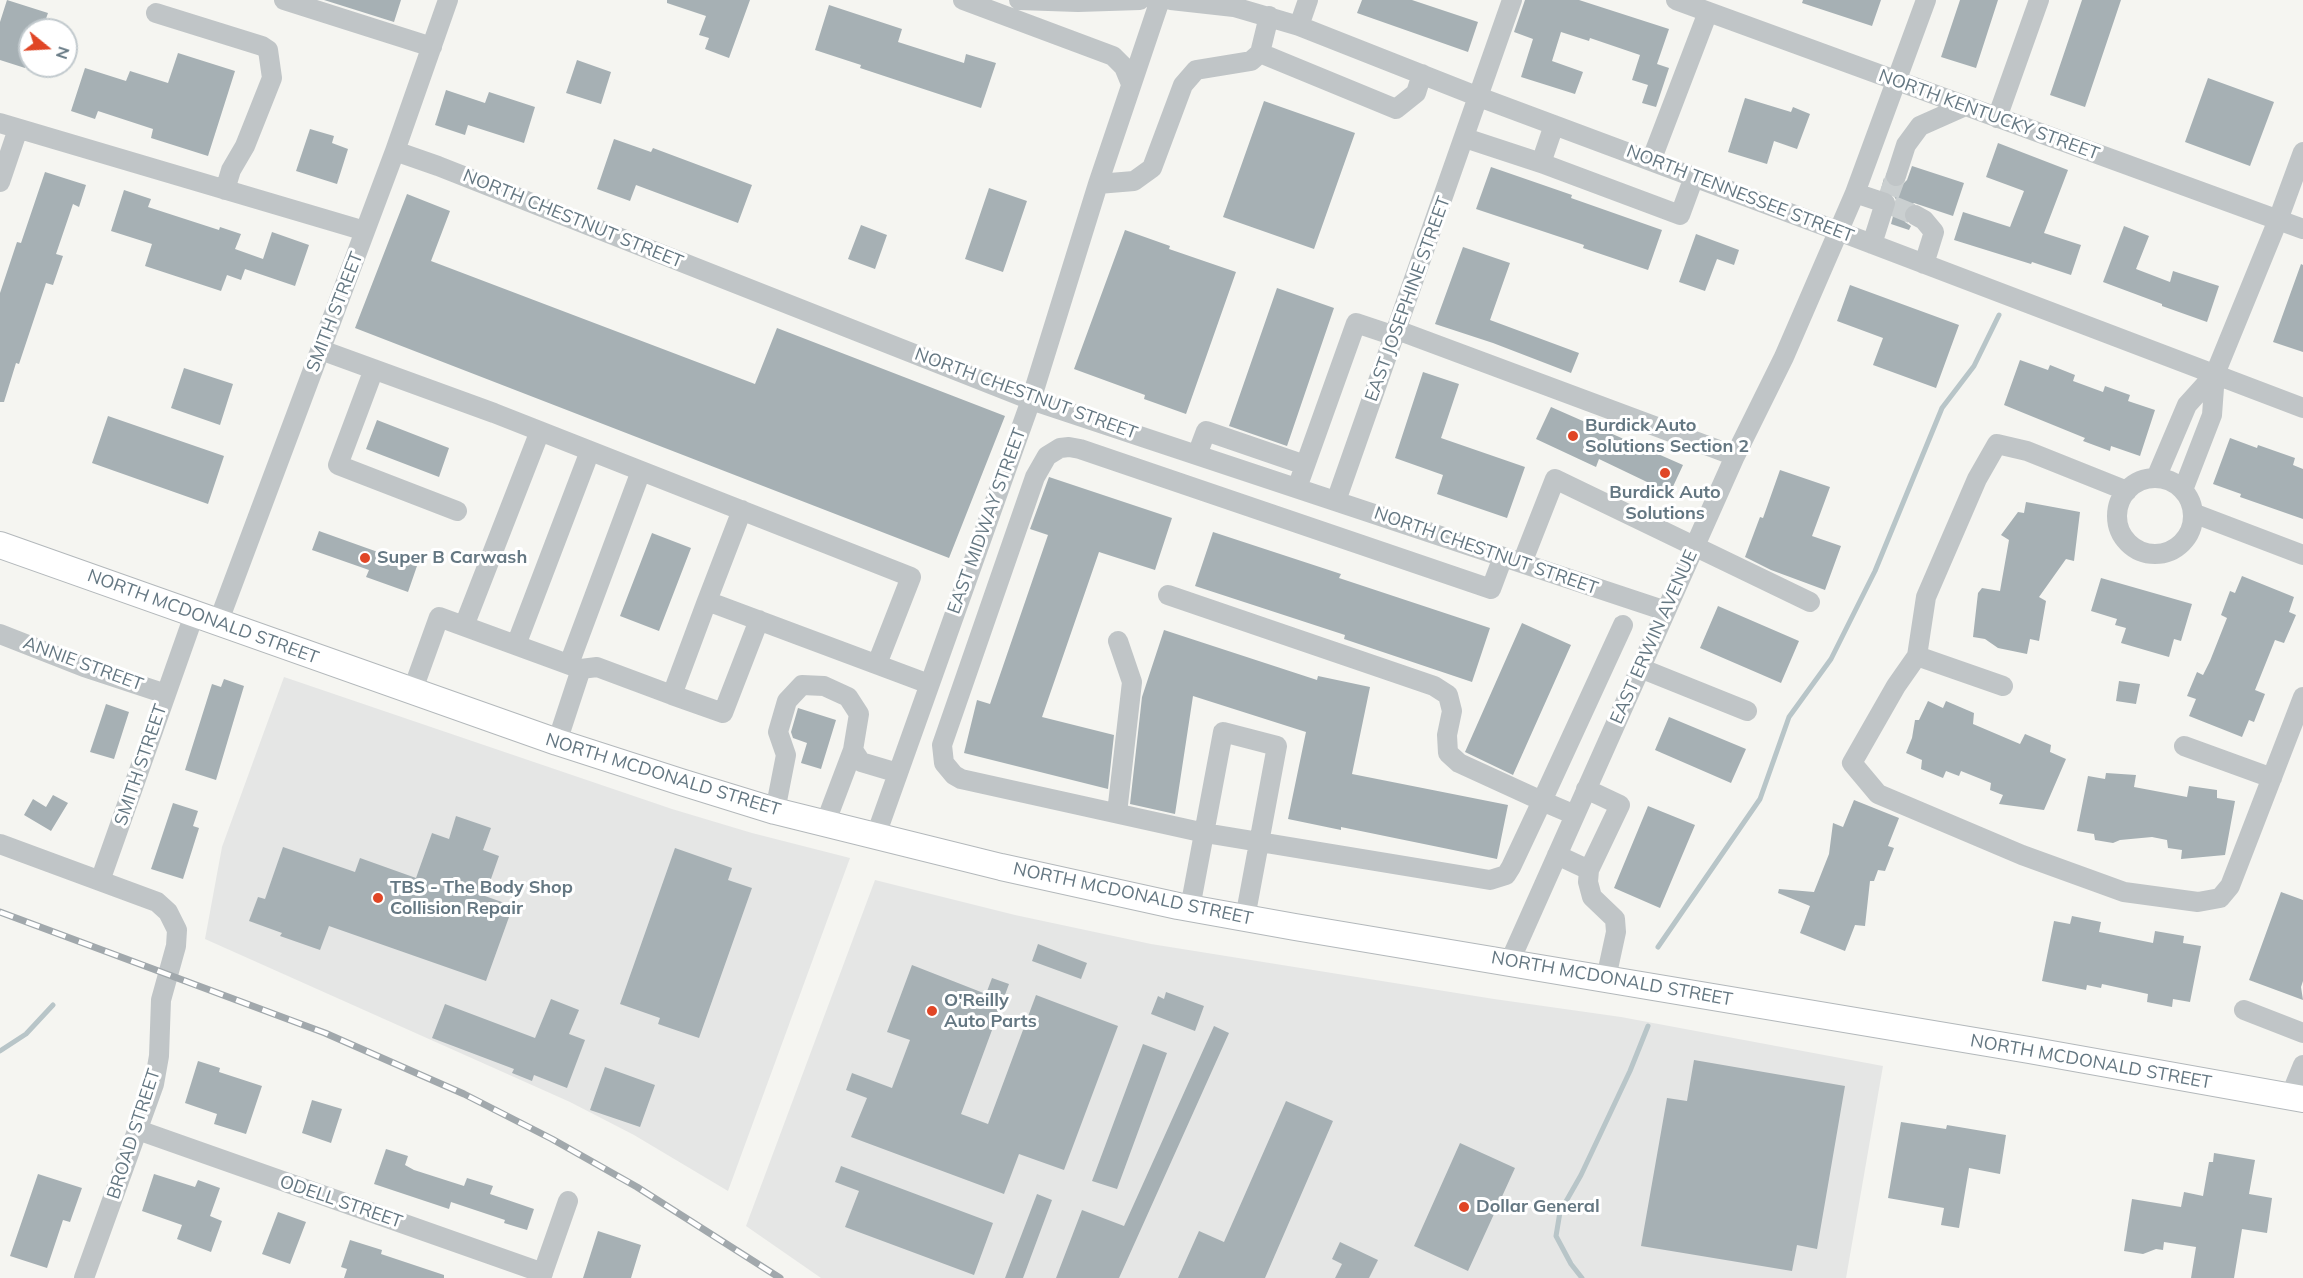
<!DOCTYPE html>
<style>
body{margin:0}
#map{position:relative;width:2303px;height:1278px;overflow:hidden;background:#f5f5f1;font-family:Mulish,sans-serif}
canvas{display:block}
.north{position:absolute;left:18px;top:18px;width:60px;height:60px;box-sizing:border-box;background:#fff;border:2px solid #c1c9cd;border-radius:50%;rotate:108deg;font-size:16px;font-weight:700;line-height:24px;text-align:center;color:#647782}
.north::after{content:'';display:block;margin:auto;width:21px;height:27px;background:#e04626;clip-path:polygon(50% 0,100% 100%,50% 72%,0 100%)}
</style>
<div id="map">
<canvas width="2303" height="1278"></canvas>
<div class="north">N</div>
</div>
<script>
const g = document.querySelector('canvas').getContext('2d');
g.lineJoin = 'round';
function paint(path, color) { g.fillStyle = color; g.fill(path, 'evenodd'); }
const toPath = rows => new Path2D(rows.map(r => 'M' + r).join(''));
function stroke(path, color, width, dash) { g.strokeStyle = color; g.lineWidth = width; g.lineCap = dash ? 'butt' : 'round'; g.setLineDash(dash || []); g.stroke(path); }
function label(font, color, halo, rows, align = 'center') {
  g.font = font + ' Mulish,sans-serif'; g.lineWidth = 6; g.setLineDash([]); g.textBaseline = 'middle'; g.strokeStyle = halo; g.fillStyle = color; for (const [text, x, y, turn = 0] of rows) {
    g.save(); g.translate(x, y); g.rotate((+turn || 0) * Math.PI / 180); g.textAlign = isNaN(turn) ? turn : align; if (halo) g.strokeText(text, 0, 0); g.fillText(text, 0, 0); g.restore();
  }
}
const built = toPath([
 [284,677,672,809,752,833,850,858,728,1191,634,1135,570,1102,205,939,222,847],
 [875,880,1015,915,1151,944,1494,999,1621,1017,1883,1066,1846,1278,821,1278,746,1226]
]);
const stream = toPath([
 [1658,947,1760,799,1789,717,1831,659,1875,571,1942,408,1974,366,1999,315],
 [0,1051,26,1034,53,1005],
 [1582,1278,1571,1264,1556,1236,1560,1212,1581,1175,1630,1071,1648,1026]
]);
const building = toPath([
 [7,0,48,13,42,30,30,30,30,51,25,68,0,60,0,22],
 [324,0,401,0,394,22],
 [667,0,750,0,729,58,705,49,709,38,699,35,706,16,667,3],
 [1362,0,1412,0,1478,22,1468,52,1357,13],
 [1525,0,1579,0,1669,29,1657,64,1669,68,1656,107,1642,103,1648,85,1632,80,1640,55,1590,38,1589,41,1561,32,1552,61,1583,72,1575,94,1521,77,1533,39,1514,32],
 [1803,0,1881,0,1872,26,1802,3],
 [1960,0,1998,0,1976,68,1941,57],
 [2082,0,2121,0,2085,107,2050,95],
 [829,5,902,29,898,42,964,63,966,54,996,63,981,108,860,68,861,65,815,50],
 [178,53,235,71,208,156,151,138,153,129,98,111,95,119,71,111,85,68,126,81,130,71,168,83],
 [577,60,611,72,601,104,566,93],
 [2208,78,2274,102,2250,166,2185,142],
 [446,90,485,103,489,92,535,107,524,143,468,125,465,135,435,125],
 [1745,98,1791,112,1793,107,1810,114,1797,149,1774,141,1767,164,1728,152],
 [1264,101,1355,133,1314,249,1223,217],
 [310,129,334,136,332,143,348,149,337,184,296,171],
 [614,139,651,152,653,148,752,185,738,223,636,185,630,201,597,189],
 [1998,143,2068,170,2044,233,2081,245,2071,275,2032,262,2031,264,1954,240,1963,212,2010,227,2024,191,1986,177],
 [1912,166,1964,183,1953,216,1914,203,1905,209,1903,215,1905,222,1911,226,1909,230,1891,224,1897,201,1893,195,1881,189,1884,178,1888,184,1899,188,1907,180],
 [1491,167,1572,195,1571,198,1662,230,1648,270,1583,248,1584,245,1476,209],
 [45,172,86,185,79,207,73,204,56,254,63,256,53,285,46,283,19,364,16,363,4,402,0,402,0,293,17,242,21,243],
 [989,188,1027,201,1003,272,965,259],
 [124,190,151,199,148,207,219,230,220,227,241,234,235,249,263,259,272,232,309,245,295,286,245,269,241,280,227,275,221,291,145,266,152,244,111,231],
 [407,194,450,211,431,261,755,384,777,328,1005,416,949,558,355,328],
 [861,225,887,235,875,269,848,259],
 [2124,226,2149,236,2136,269,2170,282,2173,271,2219,286,2207,322,2162,306,2162,304,2103,282],
 [1125,230,1170,246,1169,249,1236,272,1186,414,1144,399,1145,395,1074,369],
 [1696,234,1739,250,1734,265,1717,259,1705,291,1679,282],
 [1463,247,1510,263,1490,320,1579,353,1571,373,1493,343,1435,324],
 [2301,264,2303,265,2303,352,2273,342],
 [1850,285,1959,325,1936,388,1873,365,1883,338,1837,321],
 [1277,288,1334,308,1287,446,1229,426],
 [2020,360,2048,370,2050,365,2075,375,2073,381,2103,392,2105,386,2130,395,2128,401,2155,410,2140,456,2111,446,2110,451,2083,441,2085,438,2004,405],
 [184,368,233,384,220,425,171,408],
 [1423,372,1459,384,1441,438,1525,467,1507,518,1437,494,1443,475,1395,458],
 [1551,407,1683,465,1670,493,1599,459,1596,467,1536,439],
 [108,416,224,456,208,504,92,463],
 [377,420,449,448,439,477,366,449],
 [2230,438,2257,448,2258,445,2295,458,2293,465,2303,469,2303,519,2240,497,2241,494,2213,484],
 [1780,470,1830,487,1812,536,1841,546,1825,590,1771,570,1745,557,1760,517,1763,518],
 [1049,477,1172,518,1155,570,1099,552,1042,717,1114,735,1108,789,964,753,977,700,990,704,1048,535,1030,529],
 [2026,502,2080,512,2074,561,2066,559,2039,597,2046,601,2039,641,2030,639,2027,654,1998,648,1985,639,1973,637,1978,593,1982,588,2000,591,2009,540,2001,535,2018,512,2024,513],
 [319,531,417,566,408,592,366,577,369,570,312,550],
 [1213,532,1341,574,1339,578,1490,628,1472,682,1344,639,1345,635,1195,586],
 [652,533,691,548,659,631,620,616],
 [2242,576,2294,597,2289,612,2296,615,2284,643,2275,640,2255,690,2265,694,2254,722,2249,720,2242,737,2189,716,2196,699,2187,696,2197,672,2203,675,2210,661,2227,618,2221,615,2230,591,2235,593],
 [2101,578,2192,604,2181,641,2174,639,2169,657,2121,643,2126,628,2115,625,2117,619,2091,611],
 [1718,606,1799,641,1781,683,1700,648],
 [1522,623,1571,645,1513,775,1465,752],
 [1164,630,1317,680,1318,676,1370,687,1352,774,1508,805,1497,859,1341,827,1341,830,1288,819,1306,732,1193,696,1175,814,1130,804,1142,697],
 [224,679,244,686,216,780,185,770,212,684,221,687],
 [2119,681,2140,684,2136,704,2116,701],
 [1928,701,1943,708,1946,701,1974,713,1973,724,2020,744,2025,734,2051,745,2050,752,2066,759,2044,810,1999,804,2003,795,1990,790,1991,783,1961,771,1959,776,1946,771,1943,778,1921,769,1922,760,1906,753,1912,738,1915,720,1919,720],
 [106,704,129,712,114,759,90,752],
 [798,708,836,720,821,769,801,763,807,743,793,738,791,732],
 [1669,717,1746,749,1731,783,1655,750],
 [2106,773,2136,775,2134,787,2187,797,2189,786,2217,790,2217,798,2235,801,2225,855,2181,859,2182,850,2168,848,2167,840,2152,837,2120,840,2113,843,2095,840,2094,834,2077,831,2088,776,2105,779],
 [53,795,68,803,51,831,24,815,33,799,46,807],
 [1854,800,1899,818,1888,846,1894,848,1885,871,1878,870,1874,881,1870,881,1865,926,1855,925,1845,951,1800,933,1810,906,1778,893,1779,889,1814,892,1829,854,1833,823,1843,827],
 [173,803,198,811,193,826,199,828,183,879,151,869],
 [1648,806,1695,825,1660,908,1614,888],
 [456,816,491,828,483,850,499,856,485,896,513,906,486,981,329,926,320,950,280,936,282,933,249,921,258,897,265,899,283,847,355,872,360,858,416,878,432,833,449,839],
 [675,848,732,868,728,880,752,888,699,1038,658,1024,660,1018,620,1004],
 [2281,892,2303,900,2303,981,2301,987,2303,1000,2249,980],
 [2072,916,2101,922,2099,932,2153,943,2155,931,2184,936,2183,943,2201,946,2190,1002,2173,999,2172,1007,2147,1002,2148,994,2102,984,2101,988,2087,985,2086,990,2042,981,2054,921,2070,924],
 [1038,944,1087,963,1081,979,1032,961],
 [912,965,986,994,992,978,1009,984,961,1114,988,1124,1036,995,1118,1026,1064,1170,1019,1154,1004,1194,851,1137,867,1098,846,1090,852,1073,892,1088,910,1040,887,1032],
 [1166,992,1204,1006,1195,1031,1151,1014,1158,996,1164,999],
 [551,999,579,1010,569,1034,585,1040,567,1088,534,1075,532,1081,512,1073,514,1069,432,1038,445,1004,535,1038],
 [1214,1026,1229,1033,1119,1278,1056,1278,1082,1210,1124,1226],
 [1143,1044,1167,1053,1117,1189,1092,1181],
 [1694,1060,1845,1086,1817,1249,1797,1245,1792,1271,1641,1246,1667,1098,1687,1101],
 [198,1061,220,1068,219,1072,262,1086,246,1134,214,1124,217,1114,185,1103],
 [605,1067,655,1085,640,1127,590,1110],
 [312,1100,342,1109,331,1143,302,1133],
 [1286,1101,1333,1121,1265,1278,1178,1278,1199,1231,1224,1242],
 [1901,1122,1946,1129,1947,1125,2006,1135,2000,1174,1969,1168,1959,1228,1941,1225,1944,1208,1888,1198],
 [1460,1143,1515,1168,1468,1271,1414,1246],
 [386,1149,408,1156,405,1165,414,1170,464,1186,467,1178,493,1186,490,1194,534,1209,527,1230,504,1223,505,1220,451,1202,449,1209,374,1184],
 [2214,1153,2255,1160,2249,1194,2272,1198,2267,1233,2242,1229,2234,1278,2191,1278,2196,1247,2164,1242,2163,1250,2156,1249,2143,1254,2124,1251,2132,1199,2181,1207,2184,1192,2203,1196,2209,1162,2213,1162],
 [841,1166,993,1223,974,1275,845,1227,859,1191,835,1182],
 [38,1174,82,1188,70,1222,63,1220,47,1268,10,1256],
 [154,1174,195,1187,198,1180,220,1188,210,1216,222,1221,211,1252,177,1239,182,1225,142,1211],
 [1037,1194,1052,1200,1023,1278,1005,1278],
 [278,1212,306,1222,290,1264,262,1254],
 [598,1231,641,1245,631,1278,583,1278],
 [350,1240,382,1250,381,1254,444,1275,444,1278,344,1278,347,1269,341,1267],
 [1340,1242,1378,1260,1369,1278,1335,1278,1342,1264,1332,1259]
]);
const minorTunnel = toPath([
 [1889,195,1896,176],
 [1893,206,1915,215]
]);
const minor = toPath([
 [284,0,432,47],
 [963,0,1113,56,1124,67,1131,84],
 [1019,0,1078,2,1140,0],
 [1171,0,1234,7,1299,26,1479,97,1838,231,2303,408],
 [1676,0,2303,229],
 [156,13,262,46,268,50,272,78,245,146,231,170,225,190],
 [1299,26,1308,0],
 [1260,53,1396,109,1416,93,1422,74],
 [1997,118,2039,0],
 [0,123,365,231],
 [1554,125,1541,163,1680,215,1694,177],
 [1465,138,1541,163],
 [395,151,438,166,1031,400,1666,611],
 [1651,161,1708,12],
 [1896,176,1906,145,1920,126,1965,106],
 [0,182,18,129],
 [1098,184,1134,181,1152,168,1183,85,1196,70,1251,61,1260,53,1269,16],
 [1855,193,1885,203,1872,244],
 [1915,215,1924,220,1934,232,1924,264],
 [1397,330,1735,456],
 [321,350,494,413,911,577,877,664],
 [374,369,338,465,457,511],
 [1197,455,1206,431,1305,465],
 [2156,478,2187,405,2215,374],
 '2117 516a38 38 0 1 1 76 0a38 38 0 1 1-76 0Z',
 [1297,488,1356,323,1395,336],
 [2183,490,2212,415,2215,374,2278,220,2303,152],
 [2127,491,2027,451,1997,444,1977,479,1926,597,1917,656,1896,686,1852,763,1878,794,2022,855,2124,892,2198,902,2220,898,2230,886,2303,697],
 [1336,501,1512,0],
 [2193,513,2303,555],
 [1522,563,1555,479,1810,602],
 [1168,595,1434,686,1448,695,1452,711,1447,735,1448,753,1459,763,1542,801,1511,867,1506,875,1490,880,1205,833,961,779,954,775,944,763,942,745,1035,477,1047,456,1060,448,1069,447,1080,449,1491,589,1503,557],
 [707,601,742,510],
 [218,623,395,151,448,0],
 [464,626,540,431],
 [0,634,84,667,166,694],
 [516,645,590,451],
 [1917,656,2003,686],
 [569,664,641,471],
 [1640,668,1747,711],
 [412,692,439,617,581,669],
 [672,695,723,713,759,620],
 [557,742,581,669,597,667,672,695,707,601,929,684],
 [2184,746,2272,778],
 [1586,789,1620,805,1589,870,1588,882,1592,897,1615,919,1616,932,1606,978],
 [775,811,786,755,778,732,787,701,802,685,824,686,848,697,859,714,853,750,861,762,898,773],
 [1117,813,1132,682,1118,641],
 [1575,815,1542,801,1623,625],
 [825,824,853,750],
 [876,835,1031,400,1098,184,1160,0],
 [0,844,157,902,168,912,177,930,176,946,161,1000,159,1056,154,1084,84,1278],
 [1557,855,1589,870],
 [100,881,194,615],
 [1190,908,1223,732,1277,746,1245,918],
 [1510,961,1735,456,1784,357,1855,193,1926,0],
 [2244,1010,2303,1033],
 [2290,1097,2303,1065],
 [138,1130,543,1273],
 [541,1278,568,1201]
]);
const major = toPath([
 [0,545,557,742,681,782,775,811,1001,867,1178,906,1295,927,2029,1050,2303,1099]
]);
const rail = toPath([
 [0,912,325,1033,464,1094,552,1139,637,1187,780,1278]
]);
const markers = [
 [1573,436,6,"#e04626"],
 [1665,473,6,"#e04626"],
 [365,558,6,"#e04626"],
 [378,898,6,"#e04626"],
 [932,1011,6,"#e04626"],
 [1464,1207,6,"#e04626"]
];
const streetNames = [
 ["NORTH KENTUCKY STREET",1989,115,20],
 ["NORTH TENNESSEE STREET",1740,194,21],
 ["NORTH CHESTNUT STREET",573,219,22],
 ["EAST JOSEPHINE STREET",1408,299,-70],
 ["SMITH STREET",335,312,-69],
 ["NORTH CHESTNUT STREET",1026,394,20],
 ["EAST MIDWAY STREET",987,521,-70],
 ["NORTH CHESTNUT STREET",1486,551,19],
 ["NORTH MCDONALD STREET",203,617,20],
 ["EAST ERWIN AVENUE",1654,637,-66],
 ["ANNIE STREET",83,664,20],
 ["SMITH STREET",141,765,-71],
 ["NORTH MCDONALD STREET",663,775,17],
 ["NORTH MCDONALD STREET",1133,894,12],
 ["NORTH MCDONALD STREET",1612,979,10],
 ["NORTH MCDONALD STREET",2091,1062,10],
 ["BROAD STREET",134,1134,-72],
 ["ODELL STREET",341,1202,19]
];
const poiNames = [
 ["Burdick Auto",1585,426],
 ["Solutions Section 2",1585,447],
 ["Burdick Auto",1665,493,"center"],
 ["Solutions",1665,514,"center"],
 ["Super B Carwash",377,558],
 ["TBS - The Body Shop",390,888],
 ["Collision Repair",390,909],
 ["O'Reilly",944,1001],
 ["Auto Parts",944,1022],
 ["Dollar General",1476,1207]
];
paint(built, '#e5e6e5');
stroke(stream, '#b8c5c8', 5);
paint(building, '#a6b0b4');
stroke(minorTunnel, '#cacfd0', 20, [20, 10]);
stroke(major, '#b3b8bb', 28);
stroke(minor, '#c0c5c7', 20);
stroke(major, '#fff', 26);
stroke(rail, '#a1a8ac', 7);
stroke(rail, '#fff', 4.5, [14]);
for (const [x, y, r, color] of markers) { const dot = new Path2D(); dot.arc(x, y, r, 0, 2 * Math.PI); g.fillStyle = color; g.fill(dot); stroke(dot, '#fff', 2); }
label('18px', '#647782', '#fff', streetNames);
label('bold 18px', '#647782', '#fff', poiNames, 'left');
</script>
